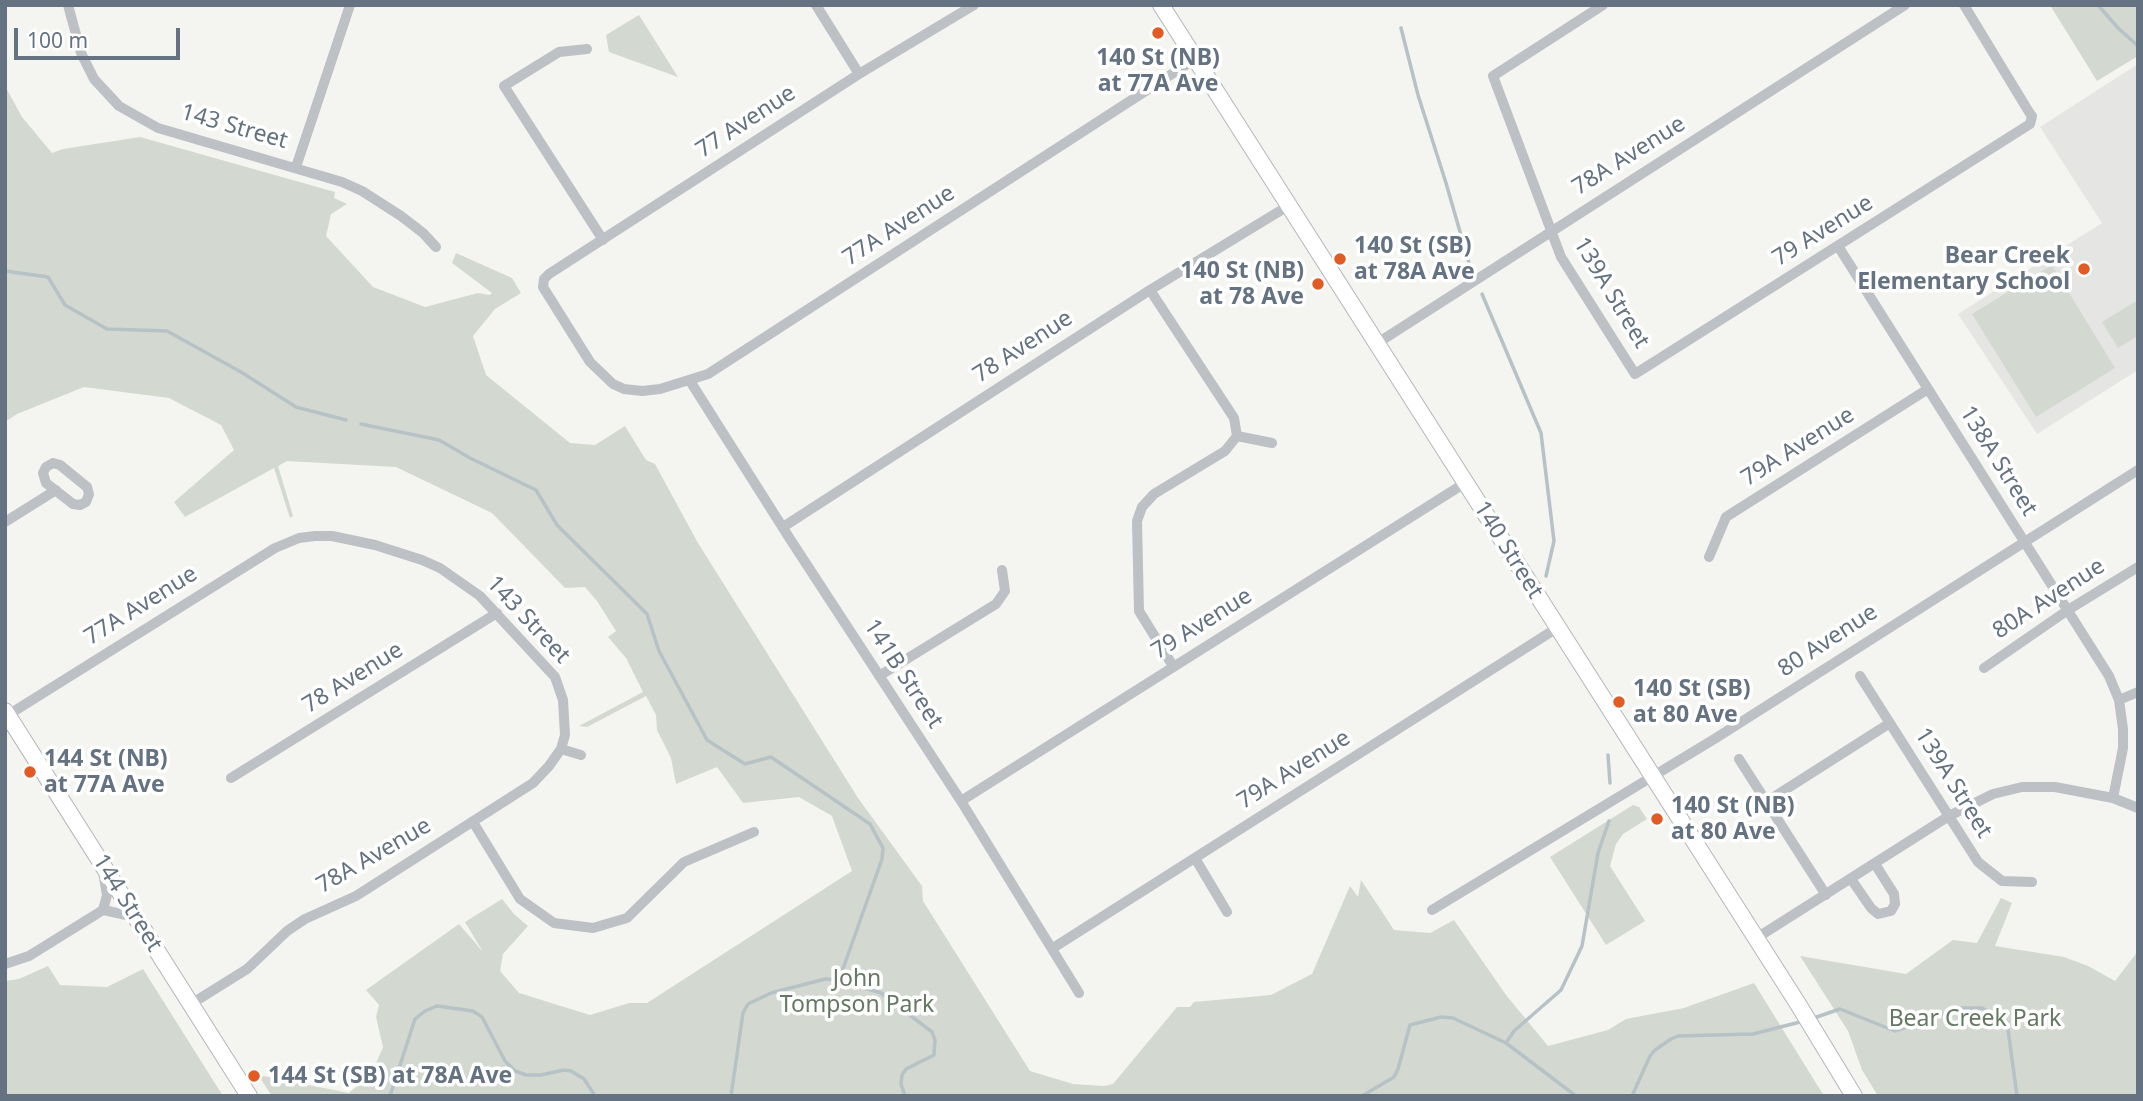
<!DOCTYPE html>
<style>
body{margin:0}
#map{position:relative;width:2143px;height:1101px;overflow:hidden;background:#f4f4f0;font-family:"Noto Sans",sans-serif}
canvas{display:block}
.frame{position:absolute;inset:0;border:7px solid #647281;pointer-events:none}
.scale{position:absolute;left:14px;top:28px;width:166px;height:32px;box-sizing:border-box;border:4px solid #647281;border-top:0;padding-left:9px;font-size:21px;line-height:24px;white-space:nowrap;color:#647281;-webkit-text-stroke:5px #fff;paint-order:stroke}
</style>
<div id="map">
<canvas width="2143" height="1101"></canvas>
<div class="frame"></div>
<div class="scale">100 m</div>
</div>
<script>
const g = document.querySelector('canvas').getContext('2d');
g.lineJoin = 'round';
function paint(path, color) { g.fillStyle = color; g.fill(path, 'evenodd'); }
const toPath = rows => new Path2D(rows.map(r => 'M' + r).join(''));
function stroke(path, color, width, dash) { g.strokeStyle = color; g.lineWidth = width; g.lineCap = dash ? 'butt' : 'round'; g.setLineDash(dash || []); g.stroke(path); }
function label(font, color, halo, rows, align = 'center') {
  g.font = font + ' "Noto Sans",sans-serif'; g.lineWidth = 7; g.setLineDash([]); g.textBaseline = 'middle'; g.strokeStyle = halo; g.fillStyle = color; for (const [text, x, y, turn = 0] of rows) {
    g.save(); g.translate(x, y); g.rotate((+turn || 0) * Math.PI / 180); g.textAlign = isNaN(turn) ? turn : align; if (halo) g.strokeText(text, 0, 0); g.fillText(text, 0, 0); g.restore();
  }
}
const built = toPath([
 [2138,64,2138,370,2037,434,1958,314,2102,223,2040,127]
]);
const green = toPath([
 [2050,5,2138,5,2138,56,2097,81],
 [639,15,678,77,609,52,606,35],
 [5,86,22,117,52,153,63,149,140,137,335,192,334,198,347,204,331,214,326,236,373,287,425,307,478,293,490,295,492,293,452,263,456,253,512,278,521,293,495,309,473,336,486,375,570,443,595,445,625,426,646,460,655,464,698,543,858,798,922,886,923,901,1030,1071,1073,1084,1104,1086,1113,1084,1177,1007,1190,1007,1194,1002,1271,995,1312,974,1350,886,1358,897,1361,880,1394,930,1430,933,1454,920,1506,995,1548,1046,1608,1030,1626,1019,1684,1008,1754,983,1824,1096,272,1096,260,1078,263,1076,349,1093,372,1073,383,1047,376,1017,379,1005,366,990,459,924,483,952,465,922,502,899,514,914,528,926,503,954,500,971,519,993,590,1015,629,1003,647,1003,852,871,832,816,799,797,743,803,717,767,676,784,671,758,657,730,656,715,646,696,587,727,579,726,643,692,626,658,608,637,616,631,597,601,585,587,565,588,492,513,396,467,287,461,278,466,293,516,290,518,274,468,185,517,174,502,234,450,221,425,169,398,84,387,17,414,5,422],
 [2052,265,2115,368,2036,417,1972,314],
 [2138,300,2138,336,2118,348,2102,322],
 [1633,805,1639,807,1647,819,1623,834,1616,844,1610,866,1645,921,1606,945,1550,857],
 [2001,898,2012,903,1995,946,2064,957,2088,966,2115,981,2138,951,2138,1096,1878,1096,1862,1070,1848,1031,1800,956,1906,974,1953,940,1977,943],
 [48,966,60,985,107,987,143,969,223,1096,5,1096,5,981,19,979]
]);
const stream = toPath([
 [2098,5,2118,28,2138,46],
 [1401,28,1418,95,1446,183,1471,270],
 [5,271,48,277,65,305,107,329,167,331,241,372,296,407,346,420],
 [1482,294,1541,433,1554,541,1546,576],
 [361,424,439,440,470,458,536,490,557,525,647,614,659,651,707,740,745,764,771,757,870,824,883,848,882,859,839,980],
 [1608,755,1610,783],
 [1811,1019,1840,1009,1895,1031,1961,1008,1982,1008,2007,1022,2017,1096],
 [1506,1043,1514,1031,1561,990,1582,946,1598,853,1609,821],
 [390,1096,415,1019,425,1011,437,1006,473,1011,482,1017,505,1061,515,1071,526,1075,541,1075,564,1070,571,1071,584,1079,595,1096],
 [731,1096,743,1013,748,1004,771,993,825,979,839,980,881,993,932,1032,935,1040,934,1055,906,1069,902,1075,901,1084,905,1096],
 [1362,1096,1394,1077,1398,1069,1410,1025,1441,1017,1453,1018,1506,1043,1576,1096],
 [1632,1096,1650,1056,1655,1050,1671,1039,1678,1036,1753,1034,1804,1021]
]);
const street = toPath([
 [68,5,81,53,94,79,119,106,158,128,342,182,362,191,401,216,423,233,436,247],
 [816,5,859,74],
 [974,5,859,74,549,274,544,279,543,287,590,362,613,384,624,389,642,391,660,389,708,374,1195,59],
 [1603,5,1493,76,1561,257,1635,374,2030,124,2032,116,2029,112,1964,5],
 [587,49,559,52,504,86,603,240],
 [296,167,350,5],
 [1838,246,2109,676,2119,700,2123,729,2123,748,2113,798],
 [1150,290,1234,418,1237,436,1225,451,1154,494,1142,507,1137,521,1139,611,1173,666],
 [1376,344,1905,5],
 [690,381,790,539,961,801,1079,993],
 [1237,436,1272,443],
 [53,463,60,465,87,487,89,494,86,502,80,505,73,504,46,483,43,473,46,467,53,463],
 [5,522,56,490],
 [783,527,1150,290,1288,206],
 [1709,557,1726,517,1928,389],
 [1984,668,2068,610,2138,567],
 [879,676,996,604,1005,591,1002,570],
 [1860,676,1978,862,2002,881,2032,882],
 [2119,700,2138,692],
 [8,715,275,548,299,538,315,536,332,536,375,545,422,560,440,568,480,596,555,677,563,700,565,735,561,749,549,766,533,783,356,896,305,919,287,931,247,969,191,1004],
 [561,749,581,755],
 [1739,759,1826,895],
 [231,778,497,613],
 [961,801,1465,483],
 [1766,802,1890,723],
 [473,822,520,899,554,923,593,928,627,918,684,862,754,832],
 [1195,858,1227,912],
 [1851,879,1871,908,1878,914,1891,911,1895,904,1894,894,1875,864],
 [103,910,107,895,103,872],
 [1432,910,1716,738,2138,470],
 [1755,939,1949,816,1993,794,2022,787,2055,787,2113,798,2138,808],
 [1053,948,1557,628],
 [5,964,29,956,103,910,136,917]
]);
const secondary = toPath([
 [1161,5,1798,1004,1854,1096],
 [5,711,249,1096]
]);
const markers = [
 [1158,33,7,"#e15b24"],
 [1340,259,7,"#e15b24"],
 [2084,269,7,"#e15b24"],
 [1318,284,7,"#e15b24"],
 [1619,702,7,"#e15b24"],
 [30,772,7,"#e15b24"],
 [1657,819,7,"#e15b24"],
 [254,1076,7,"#e15b24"]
];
const poiNames = [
 ["140 St (NB)",1158,58,"center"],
 ["at 77A Ave",1158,84,"center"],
 ["140 St (SB)",1354,246],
 ["at 78A Ave",1354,272],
 ["Bear Creek",2070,256,"right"],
 ["Elementary School",2070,282,"right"],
 ["140 St (NB)",1304,271,"right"],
 ["at 78 Ave",1304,297,"right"],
 ["140 St (SB)",1633,689],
 ["at 80 Ave",1633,715],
 ["144 St (NB)",44,759],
 ["at 77A Ave",44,785],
 ["140 St (NB)",1671,806],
 ["at 80 Ave",1671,832],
 ["144 St (SB) at 78A Ave",268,1076]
];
const streetNames = [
 ["77 Avenue",746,122,-33],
 ["143 Street",234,127,16],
 ["78A Avenue",1629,156,-32],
 ["77A Avenue",899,226,-33],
 ["79 Avenue",1823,231,-32],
 ["139A Street",1611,293,59],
 ["78 Avenue",1023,347,-33],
 ["79A Avenue",1798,447,-32],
 ["138A Street",1998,461,58],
 ["140 Street",1508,550,58],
 ["80A Avenue",2049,599,-33],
 ["77A Avenue",141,606,-32],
 ["143 Street",528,620,47],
 ["79 Avenue",1202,624,-32],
 ["80 Avenue",1828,641,-33],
 ["141B Street",903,674,57],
 ["78 Avenue",353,678,-32],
 ["79A Avenue",1294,770,-32],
 ["139A Street",1953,783,58],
 ["78A Avenue",374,856,-30],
 ["144 Street",127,903,58]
];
const parkNames = [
 ["John",857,979],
 ["Tompson Park",857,1005],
 ["Bear Creek Park",1975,1019]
];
paint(built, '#e5e6e4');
paint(green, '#d3d9d0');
stroke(stream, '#b7c2c7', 3.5);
stroke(secondary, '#b2b6bb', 18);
stroke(street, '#bdc0c4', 10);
stroke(secondary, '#fff', 16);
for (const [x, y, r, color] of markers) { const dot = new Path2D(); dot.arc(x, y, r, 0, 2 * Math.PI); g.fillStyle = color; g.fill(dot); stroke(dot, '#fff', 2.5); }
label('bold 23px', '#647281', '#fff', poiNames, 'left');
label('23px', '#647281', '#fff', streetNames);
label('23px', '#657962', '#fff', parkNames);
</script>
